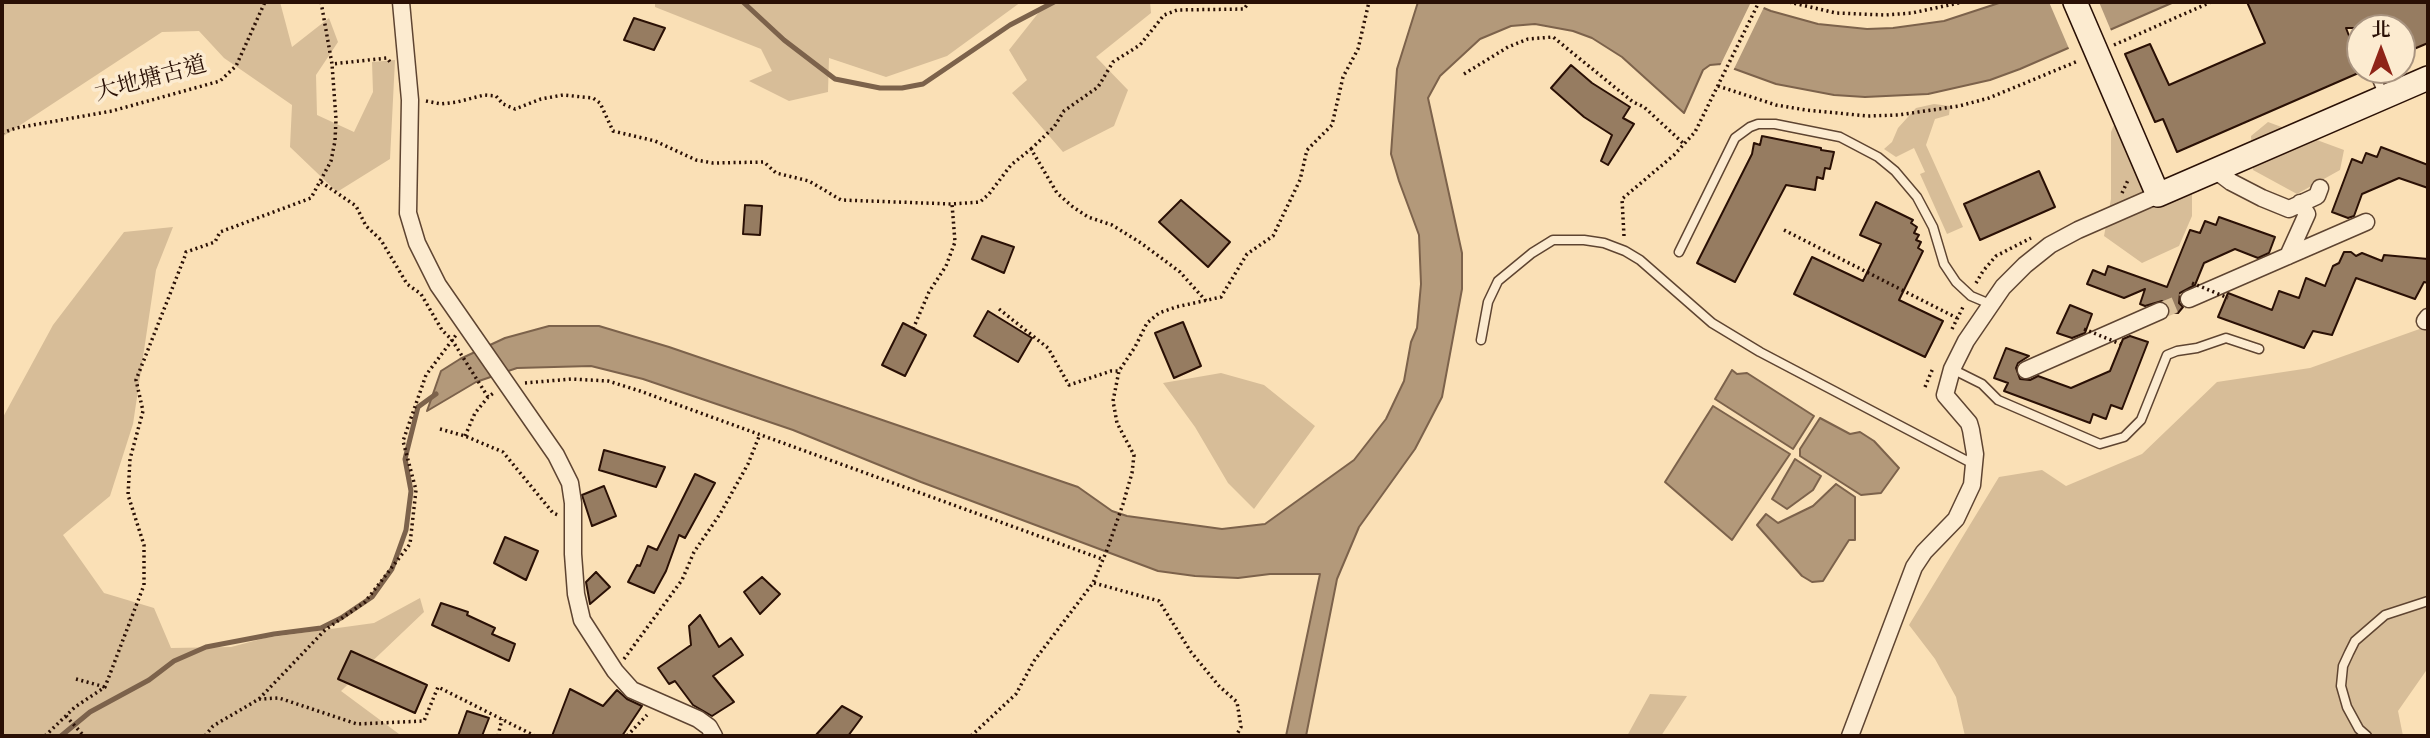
<!DOCTYPE html>
<meta charset="utf-8">
<style>
body{margin:0}
#map{position:relative;width:2430px;height:738px;overflow:hidden;background:#fae0b6;font-family:Cardo,"Noto Serif TC",serif}
canvas{display:block}
.frame{position:absolute;inset:0;border:4px solid #2a1005;pointer-events:none}
.north{position:absolute;left:2346px;top:14px;width:70px;height:70px;box-sizing:border-box;background:#fcebd0;border:2px solid #a8937f;border-radius:50%;rotate:0deg;font-size:19px;font-weight:700;line-height:28px;text-align:center;color:#2a1005}
.north::after{content:'';display:block;margin:auto;width:24px;height:32px;background:#8f2418;clip-path:polygon(50% 0,100% 100%,50% 72%,0 100%)}
</style>
<div id="map">
<canvas width="2430" height="738"></canvas>
<div class="frame"></div>
<div class="north">北</div>
</div>
<script>
const g = document.querySelector('canvas').getContext('2d');
g.lineJoin = 'round';
function paint(path, color) { g.fillStyle = color; g.fill(path, 'evenodd'); }
const toPath = rows => new Path2D(rows.map(r => 'M' + r).join(''));
function stroke(path, color, width, dash) { g.strokeStyle = color; g.lineWidth = width; g.lineCap = dash ? 'butt' : 'round'; g.setLineDash(dash || []); g.stroke(path); }
function label(font, color, halo, rows, align = 'center') {
  g.font = font + ' Cardo,"Noto Serif TC",serif'; g.lineWidth = 7; g.setLineDash([]); g.textBaseline = 'middle'; g.strokeStyle = halo; g.fillStyle = color; for (const [text, x, y, turn = 0] of rows) {
    g.save(); g.translate(x, y); g.rotate((+turn || 0) * Math.PI / 180); g.textAlign = isNaN(turn) ? turn : align; if (halo) g.strokeText(text, 0, 0); g.fillText(text, 0, 0); g.restore();
  }
}
const green = toPath([
 [2,2,280,2,292,47,329,18,338,42,316,75,317,115,354,132,373,92,372,62,395,60,390,159,337,192,290,147,292,105,224,58,199,31,162,32,2,137],
 [655,2,1021,2,947,56,886,77,829,58,828,92,789,101,749,81,772,71,761,49,655,7],
 [1047,2,1150,2,1151,13,1096,57,1128,90,1114,126,1063,152,1012,93,1027,80,1009,50],
 [1934,104,1950,106,1949,115,1935,119,1926,145,1963,227,1947,234,1920,174,1925,172,1914,148,1896,157,1884,149,1892,142,1898,128,1916,108],
 [2116,120,2161,179,2192,191,2192,216,2179,246,2142,263,2104,236,2111,199,2111,132],
 [2268,122,2344,150,2340,170,2297,194,2253,170,2251,136],
 [173,227,156,270,133,424,110,496,63,535,104,593,154,608,171,648,231,647,265,638,374,623,420,598,424,612,341,691,399,734,461,736,2,736,2,419,53,325,124,232],
 [2428,326,2428,668,2398,711,2403,736,1965,736,1956,697,1935,659,1909,625,1999,477,2042,470,2066,486,2142,454,2217,382,2310,368],
 [1221,373,1264,385,1315,426,1254,509,1228,483,1195,427,1163,383],
 [1650,694,1687,696,1661,736,1627,736]
]);
const water = toPath([
 [1418,2,1749,2,1771,11,1818,24,1867,29,1893,28,1944,21,2002,2,2174,2,2020,69,1990,80,1928,94,1865,97,1834,95,1776,84,1721,64,1710,65,1703,70,1684,113,1622,57,1592,38,1573,31,1535,24,1511,26,1480,39,1440,76,1428,98,1462,253,1462,289,1442,397,1415,449,1359,527,1337,579,1306,736,1286,736,1320,574,1270,574,1238,578,1195,576,1158,571,921,482,793,430,643,379,591,366,517,368,476,382,427,411,441,371,460,359,505,338,549,326,599,326,669,347,1078,487,1112,511,1127,516,1222,529,1265,524,1354,460,1386,419,1404,381,1411,342,1417,328,1421,284,1419,235,1399,181,1391,154,1397,69,1418,2],
 [1732,370,1737,374,1747,373,1814,416,1793,449,1715,399,1732,370],
 [1713,406,1790,454,1732,540,1665,482,1713,406],
 [1820,418,1850,434,1860,432,1874,441,1899,468,1881,493,1861,495,1800,456,1800,449,1820,418],
 [1795,459,1821,476,1813,490,1787,509,1772,499,1795,459],
 [1836,484,1855,497,1855,540,1849,540,1823,581,1812,582,1802,576,1757,525,1766,514,1778,523,1813,506,1836,484]
]);
const pier = toPath([
 [1751,2,1765,5,1732,73,1719,68],
 [2049,2,2099,2,2112,33,2070,51]
]);
const stream = toPath([
 [743,2,784,40,835,79,880,88,902,88,923,84,1010,25,1054,2],
 [61,736,90,712,149,680,174,661,206,647,274,634,321,628,341,618,372,597,392,569,406,530,411,491,405,459,418,407,436,394]
]);
const building = toPath([
 [2247,2,2428,2,2428,43,2402,54,2402,28,2346,28,2360,64,2360,70,2363,71,2177,152,2163,119,2155,122,2125,54,2150,44,2169,85,2265,43,2247,2],
 [634,18,665,28,654,50,624,40,634,18],
 [1571,65,1592,83,1630,107,1623,118,1634,124,1608,165,1601,161,1612,135,1584,117,1551,88,1571,65],
 [1762,136,1821,148,1821,150,1834,152,1830,169,1825,168,1823,179,1817,177,1815,190,1786,185,1735,282,1697,263,1752,154,1754,143,1760,145,1762,136],
 [2381,147,2428,165,2428,188,2399,178,2362,194,2354,216,2348,218,2332,212,2352,159,2362,163,2366,153,2377,157,2381,147],
 [2039,171,2055,207,1980,240,1964,204,2039,171],
 [1181,200,1230,242,1208,267,1159,222,1181,200],
 [1876,202,1913,220,1911,223,1917,227,1914,233,1919,235,1916,240,1921,242,1918,248,1923,251,1899,300,1943,321,1925,357,1794,294,1812,257,1863,281,1881,244,1860,235,1876,202],
 [745,205,762,206,760,235,743,234,745,205],
 [2219,217,2275,237,2269,253,2258,258,2235,249,2204,263,2195,285,2180,293,2179,303,2183,307,2178,313,2170,312,2169,306,2162,301,2145,306,2140,304,2145,289,2124,298,2087,284,2093,270,2105,275,2108,266,2167,287,2190,230,2200,233,2205,221,2216,225,2219,217],
 [982,236,1014,247,1004,273,972,259,982,236],
 [2344,252,2351,252,2356,256,2362,253,2382,261,2384,255,2428,259,2428,283,2424,282,2415,299,2356,278,2332,335,2313,331,2304,348,2218,317,2228,293,2272,310,2279,291,2299,298,2306,278,2325,286,2333,266,2339,263,2344,252],
 [2070,305,2092,314,2085,333,2072,338,2057,333,2070,305],
 [988,311,1032,338,1018,362,974,336,988,311],
 [1183,322,1201,366,1174,378,1155,333,1183,322],
 [903,323,926,335,905,376,882,365,903,323],
 [2130,336,2148,342,2122,409,2111,405,2106,419,2093,414,2090,423,2004,391,2008,383,1994,378,2006,348,2029,356,2018,363,2016,368,2020,379,2030,380,2038,376,2071,388,2110,371,2123,339,2130,336],
 [604,450,665,467,656,487,599,470,604,450],
 [695,474,715,483,685,538,679,535,666,571,654,593,628,582,637,565,640,566,648,546,657,550,695,474],
 [604,486,616,516,592,526,582,495,604,486],
 [505,537,538,551,526,580,494,563,505,537],
 [596,572,610,587,590,604,586,582,596,572],
 [762,577,780,594,760,614,744,592,762,577],
 [441,603,468,612,467,615,495,628,492,634,515,644,509,661,432,625,441,603],
 [700,615,719,647,731,638,743,655,713,676,734,702,712,716,693,705,675,681,669,684,658,668,691,645,689,626,700,615],
 [351,651,427,685,415,713,338,679,351,651],
 [570,689,603,706,617,690,627,699,642,706,622,736,552,736,570,689],
 [842,706,862,717,848,736,815,736,842,706],
 [467,711,489,718,482,736,458,736,467,711]
]);
const streetTunnel = toPath([
 [2160,311,2189,299]
]);
const path = toPath([
 [321,2,332,64,387,58,390,62],
 [1789,2,1836,13,1885,15,1912,13,1963,2],
 [2114,45,2211,2],
 [1464,74,1508,47,1528,39,1553,37,1633,102,1644,107,1684,144],
 [1718,86,1776,105,1806,110,1868,116,1898,115,1959,106,1989,98,2078,61],
 [426,101,441,104,457,102,484,95,496,96,503,104,515,109,541,99,563,95,593,98,600,103,613,131,655,141,696,160,713,163,764,162,776,173,809,181,841,200,952,204,980,202,989,194,1011,165,1031,149,1057,193,1073,207,1088,217,1112,225,1141,243,1180,272,1206,301],
 [2,133,16,128,112,111,220,81,236,66,265,2],
 [1031,149,1054,127,1064,111,1098,87,1113,62,1140,45,1164,15,1177,10,1244,9,1249,2],
 [321,182,356,206,366,226,381,240,407,284,421,294,442,330,452,340,488,397],
 [2122,193,2129,178],
 [1784,230,1957,318],
 [1624,236,1622,199,1674,155,1695,132,1759,2],
 [1976,283,1983,271,1996,256,2031,238],
 [999,309,1048,348,1069,385,1111,371,1119,371],
 [913,329,929,292,946,266,955,242,952,204],
 [1952,329,1964,305],
 [525,383,571,379,608,381,640,391,1102,559],
 [1925,387,1933,368],
 [440,429,465,436,503,452,553,513,558,515],
 [465,436,475,413,488,397,495,392],
 [1094,583,1159,601,1191,652,1219,686,1237,702,1241,727,1236,736],
 [624,659,682,580,694,552,720,514,748,464,760,434],
 [76,679,105,687],
 [259,699,325,630,365,602,410,544,416,490,403,441,426,375,456,335],
 [66,716,84,736],
 [45,736,75,707,105,687,144,585,144,545,128,495,130,459,143,411,136,380,185,256,186,252,215,242,220,232,311,198,331,161,335,141,336,119,332,64],
 [205,736,213,726,259,699,279,698,357,724,424,721,438,687,535,736],
 [498,736,502,719],
 [627,736,647,715],
 [971,736,1016,694,1034,661,1093,583,1107,550,1123,504,1132,473,1134,455,1117,423,1113,401,1119,371,1135,347,1147,323,1159,313,1176,307,1221,297,1247,254,1273,236,1300,180,1307,150,1332,125,1343,77,1358,49,1369,2]
]);
const lane = toPath([
 [2357,35,2360,41],
 [2373,70,2384,96],
 [1679,252,1735,138,1750,127,1758,124,1775,124,1840,137,1878,157,1895,171,1917,197,1933,227,1944,264,1956,282,1971,296,1990,304],
 [1481,340,1488,302,1498,281,1532,253,1553,240,1584,240,1604,243,1625,251,1640,260,1712,323,1760,352,1975,465],
 [1952,369,1982,384,1998,400,2100,444,2124,437,2141,420,2167,355,2177,351,2197,348,2226,338,2259,349],
 [2367,736,2359,729,2347,707,2341,686,2343,666,2349,653,2355,641,2385,615,2428,601]
]);
const street = toPath([
 [401,2,410,100,408,213,417,243,438,285,556,455,570,483,573,503,573,554,576,594,582,620,615,671,632,690,698,719,709,727,714,736],
 [2215,170,2231,182,2262,198,2289,209,2317,196,2320,188],
 [2288,256,2307,214,2300,203],
 [2189,299,2366,222],
 [2425,321,2428,317],
 [2026,370,2160,311],
 [1850,736,1914,567,1924,552,1956,519,1972,485,1975,454,1971,430,1969,423,1945,395,1952,369,1966,341,2003,287,2025,265,2050,245,2078,230,2158,195]
]);
const secondary = toPath([
 [2075,2,2158,195,2428,78]
]);
const pathBridge = toPath([
 [2192,283,2228,298],
 [2084,329,2123,345]
]);
const streetNames = [
 ["大地塘古道",151,80,-15]
];
paint(green, '#d7bd98');
paint(water, '#b3997a');
stroke(water, '#7c624b', 2);
paint(pier, '#fae0b6');
stroke(stream, '#7c624b', 5);
paint(building, '#967c61');
stroke(building, '#2a1005', 2);
stroke(streetTunnel, '#dbc19b', 16, [16, 8]);
stroke(lane, '#5e4431', 11);
stroke(street, '#5e4431', 19);
stroke(secondary, '#2a1005', 26);
stroke(path, '#2a1005', 3.5, [2, 3.5]);
stroke(lane, '#fcebd0', 8);
stroke(street, '#fcebd0', 16);
stroke(secondary, '#fcebd0', 23);
stroke(pathBridge, '#2a1005', 3.5, [2, 3.5]);
label('23px', '#2a1005', '#fcebd0', streetNames);
</script>
